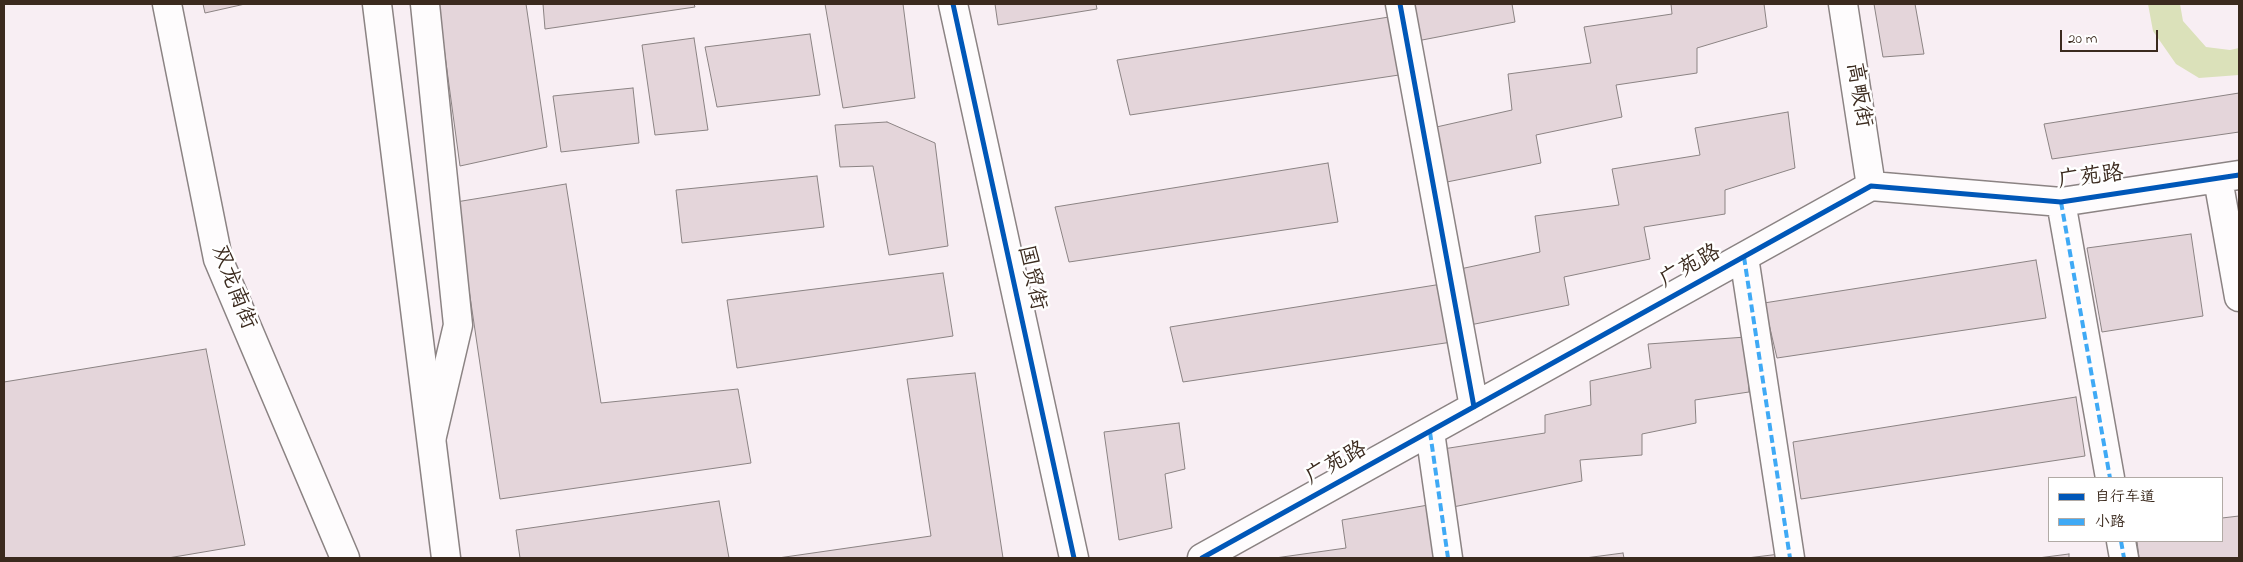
<!DOCTYPE html>
<meta charset="utf-8">
<style>
body{margin:0}
#map{position:relative;width:2243px;height:562px;overflow:hidden;background:#f8eef3;font-family:"Indie Flower","LXGW WenKai TC",sans-serif}
canvas{display:block}
.frame{position:absolute;inset:0;border:5px solid #3b2a1e;pointer-events:none}
.legend{position:absolute;left:2048px;top:477px;width:175px;height:65px;box-sizing:border-box;background:#fff;border:1px solid #b1aaa5;margin:0;padding:6px 9px;list-style:none;font-size:15px;color:#3b2a1e}
.legend li{display:flex;align-items:center;gap:10px;height:25px}
.legend b{width:25px;border:1px solid #b1aaa5}
.scale{position:absolute;left:2060px;top:30px;width:98px;height:22px;box-sizing:border-box;border:2px solid #3b2a1e;border-top:0;padding-left:6px;font-size:15px;line-height:18px;white-space:nowrap;color:#3b2a1e;-webkit-text-stroke:4px #fff;paint-order:stroke}
</style>
<div id="map">
<canvas width="2243" height="562"></canvas>
<div class="frame"></div>
<ul class="legend">
<li><b style="height:6px;background:#0057b8"></b>自行车道</li>
<li><b style="height:6px;background:#3fa9f5"></b>小路</li>
</ul>
<div class="scale">20 m</div>
</div>
<script>
const g = document.querySelector('canvas').getContext('2d');
g.lineJoin = 'round';
function paint(path, color) { g.fillStyle = color; g.fill(path, 'evenodd'); }
const toPath = rows => new Path2D(rows.map(r => 'M' + r).join(''));
function stroke(path, color, width, dash) { g.strokeStyle = color; g.lineWidth = width; g.lineCap = dash ? 'butt' : 'round'; g.setLineDash(dash || []); g.stroke(path); }
function label(font, color, halo, rows, align = 'center') {
  g.font = font + ' "Indie Flower","LXGW WenKai TC",sans-serif'; g.lineWidth = 5; g.setLineDash([]); g.textBaseline = 'middle'; g.strokeStyle = halo; g.fillStyle = color; for (const [text, x, y, turn = 0] of rows) {
    g.save(); g.translate(x, y); g.rotate((+turn || 0) * Math.PI / 180); g.textAlign = isNaN(turn) ? turn : align; if (halo) g.strokeText(text, 0, 0); g.fillText(text, 0, 0); g.restore();
  }
}
const green = toPath([
 [2148,4,2180,4,2183,21,2206,47,2230,50,2239,48,2239,75,2199,78,2176,64,2153,31]
]);
const building = toPath([
 [203,4,245,4,205,13,203,4],
 [438,4,526,4,547,147,460,166,438,4],
 [543,4,694,4,695,7,545,29,543,4],
 [825,4,903,4,915,98,843,108,825,4],
 [995,4,1096,4,1097,9,998,25,995,4],
 [1410,4,1512,4,1515,22,1417,41,1410,4],
 [1671,4,1764,4,1767,27,1697,48,1697,73,1616,85,1622,117,1536,135,1541,163,1442,183,1432,128,1512,110,1508,74,1591,63,1584,27,1672,14,1671,4],
 [1874,4,1915,4,1924,54,1883,57,1874,4],
 [1389,17,1399,75,1130,115,1117,60,1389,17],
 [810,34,820,95,717,107,705,47,810,34],
 [694,38,708,130,655,135,642,45,694,38],
 [633,88,639,143,561,152,553,96,633,88],
 [2239,93,2239,132,2052,159,2044,124,2239,93],
 [1788,112,1795,168,1725,190,1725,214,1644,227,1650,259,1564,277,1569,305,1470,325,1460,269,1540,252,1535,216,1619,205,1612,169,1700,155,1695,128,1788,112],
 [887,122,935,143,948,246,889,255,873,166,840,167,835,125,887,122],
 [1328,163,1338,222,1069,262,1055,207,1328,163],
 [817,176,824,227,682,243,676,190,817,176],
 [566,184,601,403,738,389,751,463,500,499,456,202,566,184],
 [2191,234,2203,316,2102,332,2087,248,2191,234],
 [2036,260,2046,318,1777,358,1764,303,2036,260],
 [943,273,953,336,737,368,727,300,943,273],
 [1442,284,1452,342,1183,382,1170,327,1442,284],
 [1746,337,1749,392,1695,400,1696,423,1642,434,1642,455,1580,460,1582,481,1453,507,1443,449,1545,433,1545,415,1591,405,1590,381,1651,368,1648,344,1746,337],
 [206,349,245,545,168,558,4,558,4,382,206,349],
 [975,373,1003,558,778,558,931,536,907,379,975,373],
 [2076,397,2085,456,1801,499,1793,442,2076,397],
 [1179,423,1185,469,1165,474,1172,528,1119,540,1104,432,1179,423],
 [719,501,729,558,520,558,516,530,719,501],
 [1434,504,1441,558,1275,558,1346,548,1342,520,1434,504],
 [2239,516,2239,558,2139,558,2137,541,2222,541,2222,518,2239,516],
 [1623,553,1624,558,1585,558,1623,553],
 [1780,554,1781,558,1747,558,1780,554],
 [2069,554,2069,558,2038,558,2069,554]
]);
const minor = toPath([
 [425,4,458,325,432,436],
 [953,4,1074,558],
 [1400,4,1474,407],
 [1843,4,1871,186],
 [2218,179,2239,297],
 [2061,202,2110,478],
 [1744,257,1790,558],
 [1430,432,1448,558],
 [2121,541,2124,558],
 [1202,558,1871,186,2061,202,2239,175]
]);
const major = toPath([
 [167,4,218,259,345,558],
 [377,4,446,558]
]);
const quiet = toPath([
 [2061,202,2110,478],
 [1744,257,1790,558],
 [1430,432,1448,558],
 [2121,541,2124,558]
]);
const cycleway = toPath([
 [953,4,1074,558],
 [1400,4,1474,407],
 [1202,558,1871,186,2061,202,2239,175]
]);
const streetNames = [
 ["高畈街",1857,95,81],
 ["广苑路",2091,179,-7],
 ["广苑路",1691,268,-29],
 ["国贸街",1030,278,78],
 ["双龙南街",232,288,69],
 ["广苑路",1337,465,-29]
];
paint(green, '#dbe1ba');
paint(building, '#e4d5da');
stroke(building, '#8b8383', 1);
stroke(minor, '#8b8383', 31);
stroke(major, '#8b8383', 31);
stroke(minor, '#fefcfd', 28);
stroke(major, '#fefcfd', 28);
stroke(quiet, '#3fa9f5', 4, [8, 4]);
stroke(cycleway, '#0057b8', 5);
label('22px', '#3b2a1e', '#fff', streetNames);
</script>
